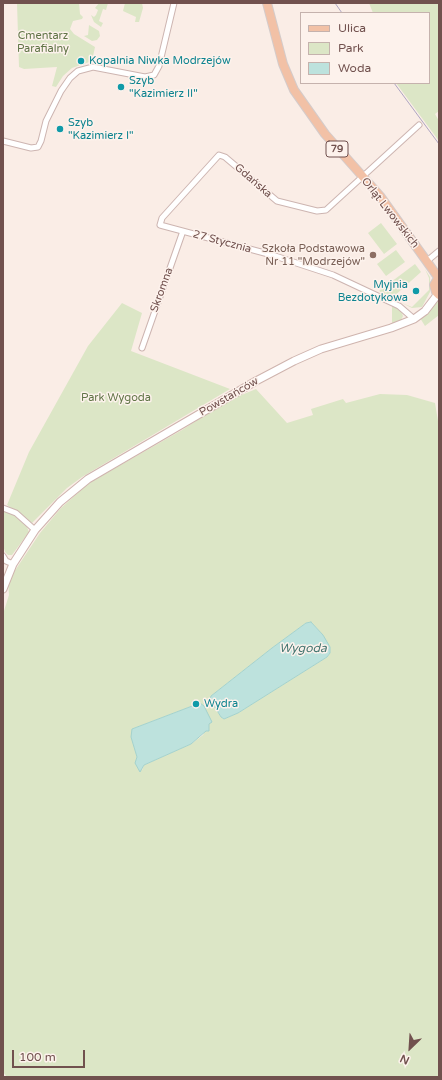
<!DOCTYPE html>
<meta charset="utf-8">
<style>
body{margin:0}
#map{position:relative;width:442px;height:1080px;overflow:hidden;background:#faede6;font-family:"Varela Round",sans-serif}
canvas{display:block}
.frame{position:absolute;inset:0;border:4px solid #71514e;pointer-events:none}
.legend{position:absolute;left:300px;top:12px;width:130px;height:72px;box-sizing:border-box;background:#fdf2ec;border:1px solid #c5b2ad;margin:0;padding:5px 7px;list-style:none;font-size:12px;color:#71514e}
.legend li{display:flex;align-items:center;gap:8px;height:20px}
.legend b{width:20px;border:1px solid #c5b2ad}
.north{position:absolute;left:390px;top:1028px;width:40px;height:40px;-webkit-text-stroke:3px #fdf2ec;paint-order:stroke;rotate:205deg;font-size:11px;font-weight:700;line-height:16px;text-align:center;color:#71514e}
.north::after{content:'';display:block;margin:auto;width:14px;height:18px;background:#71514e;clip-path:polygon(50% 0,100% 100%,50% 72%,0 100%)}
.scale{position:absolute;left:12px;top:1050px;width:73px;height:18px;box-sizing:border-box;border:2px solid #71514e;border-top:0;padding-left:5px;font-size:12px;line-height:14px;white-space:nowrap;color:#71514e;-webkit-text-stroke:3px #fdf2ec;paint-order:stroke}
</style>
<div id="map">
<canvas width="442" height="1080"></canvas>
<div class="frame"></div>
<ul class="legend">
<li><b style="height:5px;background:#f2c1a6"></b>Ulica</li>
<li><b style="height:11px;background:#dce6c6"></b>Park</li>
<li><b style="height:11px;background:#bde2dd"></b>Woda</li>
</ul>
<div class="north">N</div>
<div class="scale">100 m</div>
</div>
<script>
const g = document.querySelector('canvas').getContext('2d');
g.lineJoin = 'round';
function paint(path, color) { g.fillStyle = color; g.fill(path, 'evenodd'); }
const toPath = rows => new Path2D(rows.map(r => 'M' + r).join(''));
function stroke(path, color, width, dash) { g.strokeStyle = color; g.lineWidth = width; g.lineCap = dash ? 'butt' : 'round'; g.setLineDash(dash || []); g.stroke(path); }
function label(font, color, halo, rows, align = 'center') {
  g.font = font + ' "Varela Round",sans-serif'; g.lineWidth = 3; g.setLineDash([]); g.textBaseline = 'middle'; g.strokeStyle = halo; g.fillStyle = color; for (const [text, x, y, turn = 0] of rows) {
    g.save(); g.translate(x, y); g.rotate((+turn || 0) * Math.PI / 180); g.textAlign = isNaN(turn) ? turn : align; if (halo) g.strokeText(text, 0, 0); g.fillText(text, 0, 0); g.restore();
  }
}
const green = toPath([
 [17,3,79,3,80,14,83,17,82,19,73,21,70,29,74,34,95,47,92,61,72,68,63,76,56,87,52,86,57,67,24,69,19,67],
 [99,3,108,3,106,10,103,9,99,21,103,23,101,27,94,22,91,15,94,17,96,15,98,10,95,8],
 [125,3,142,3,143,8,139,22,135,22,136,17,123,11],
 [369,3,439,3,439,111,435,114,439,121,439,141,396,83,429,83,429,13,373,13],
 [89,25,99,31,100,36,97,40,92,41,84,36,88,35],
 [381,223,397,244,384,254,368,233],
 [396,250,405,262,386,276,377,264],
 [415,264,421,272,392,298,379,291],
 [425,269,430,277,430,292,422,307,412,308,402,303,412,307,429,290,429,278],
 [439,300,439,315,425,326,420,318,427,314],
 [122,303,142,313,131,351,230,389,82,477,67,488,32,523,7,505,29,452,88,346],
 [392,305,401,311,403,316,400,322,392,324],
 [256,389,287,423,313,415,311,409,343,399,346,403,380,394,407,395,435,403,439,427,439,1077,7,1077,3,1072,3,614,9,595,8,581,40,533,61,508,89,483,182,430,227,401],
 [311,622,323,635,330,653,327,657,238,713,224,719,221,717,210,699,211,696,272,648,306,623],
 [200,703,210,721,203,735,191,744,144,765,142,770,139,770,136,763,137,757,132,737,132,729],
 [3,510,15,515,27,527,29,532,12,555,8,555,5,552,3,545]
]);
const water = toPath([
 [311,622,323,635,330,647,330,653,327,657,238,713,224,719,221,717,210,699,211,696,272,648,306,623,311,622],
 [200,703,204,706,212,722,209,724,209,731,206,731,191,744,144,765,140,772,135,763,137,757,131,737,132,729,200,703]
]);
const street = toPath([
 [3,141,31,148,38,147,41,141,46,121,61,91,70,78,78,71,93,67,145,77,154,75,159,66,174,3],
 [427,261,439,251],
 [414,319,399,306,333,275,272,255,160,225,162,218,219,155,225,157,277,201,317,211,326,210,419,125],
 [142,348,183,231],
 [3,508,16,513,35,530],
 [3,556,6,561,13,564]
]);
const secondary = toPath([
 [3,589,13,564,35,530,60,502,88,479,256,381,294,361,321,349,391,328,414,319,425,311,438,294]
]);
const primary = toPath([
 [267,3,283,64,294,90,325,134,380,196,438,277],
 [439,277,434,285,436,292,439,295]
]);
const tram = toPath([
 [335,3,342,13],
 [394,83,439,144]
]);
const markers = [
 [81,61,4,"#0f9aa8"],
 [121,87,4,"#0f9aa8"],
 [60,129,4,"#0f9aa8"],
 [373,255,4,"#8d6e63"],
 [416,291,4,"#0f9aa8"],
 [196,704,4,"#0f9aa8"]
];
const shields = [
 [337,149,22]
];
const shieldNames = [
 ["79",337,149]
];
const parkNames = [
 ["Cmentarz",43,36],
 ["Parafialny",43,49],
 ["Park Wygoda",116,398]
];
const cultureNames = [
 ["Kopalnia Niwka Modrzejów",89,61],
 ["Szyb",129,81],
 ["\"Kazimierz II\"",129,94],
 ["Szyb",68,123],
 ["\"Kazimierz I\"",68,136],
 ["Myjnia",408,285,"right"],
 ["Bezdotykowa",408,298,"right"],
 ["Wydra",204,704]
];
const streetNames = [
 ["Gdańska",253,181,41],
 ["Orląt Lwowskich",390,213,52],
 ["27 Stycznia",222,242,15],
 ["Skromna",162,290,-70],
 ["Powstańców",229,397,-30]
];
const educationNames = [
 ["Szkoła Podstawowa",365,249],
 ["Nr 11 \"Modrzejów\"",365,262]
];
const waterNames = [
 ["Wygoda",303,649]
];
paint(green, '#dce6c6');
paint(water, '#bde2dd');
stroke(water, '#a4d2cd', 1);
stroke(street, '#cdb5b1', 7);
stroke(secondary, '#cfb4ae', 9);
stroke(primary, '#d4cbca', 10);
stroke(street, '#fff', 5);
stroke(secondary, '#fff', 7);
stroke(primary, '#f2c1a6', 8);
stroke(tram, '#aea6c2', 1);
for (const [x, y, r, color] of markers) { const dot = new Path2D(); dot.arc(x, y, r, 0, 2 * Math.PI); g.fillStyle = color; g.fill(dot); stroke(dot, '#fdf2ec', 1.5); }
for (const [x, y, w] of shields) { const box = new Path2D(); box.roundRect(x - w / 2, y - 8, w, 16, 3); g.fillStyle = '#fdf2ec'; g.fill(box); stroke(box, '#71514e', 1); }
label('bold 10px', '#71514e', null, shieldNames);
label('11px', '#617547', '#fdf2ec', parkNames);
label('11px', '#0d838f', '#fdf2ec', cultureNames, 'left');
label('11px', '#71514e', '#fdf2ec', streetNames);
label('11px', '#785e54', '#fdf2ec', educationNames, 'right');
label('italic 12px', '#437570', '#fdf2ec', waterNames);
</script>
